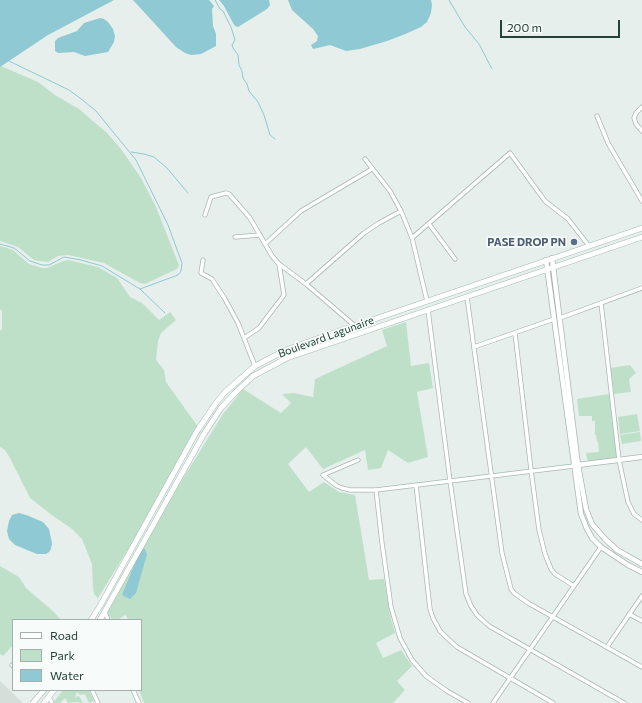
<!DOCTYPE html>
<style>
body{margin:0}
#map{position:relative;width:642px;height:703px;overflow:hidden;background:#e6efeb;font-family:Commissioner,sans-serif}
canvas{display:block}
.legend{position:absolute;left:12px;top:619px;width:130px;height:72px;box-sizing:border-box;background:#f7fbf9;border:1px solid #a3b1ad;margin:0;padding:5px 7px;list-style:none;font-size:12px;color:#24423a}
.legend li{display:flex;align-items:center;gap:8px;height:20px}
.legend b{width:20px;border:1px solid #a3b1ad}
.scale{position:absolute;left:500px;top:20px;width:120px;height:18px;box-sizing:border-box;border:2px solid #24423a;border-top:0;padding-left:5px;font-size:12px;line-height:14px;white-space:nowrap;color:#24423a;-webkit-text-stroke:3px #f7fbf9;paint-order:stroke}
</style>
<div id="map">
<canvas width="642" height="703"></canvas>
<ul class="legend">
<li><b style="height:5px;background:#fff"></b>Road</li>
<li><b style="height:11px;background:#bfe0c8"></b>Park</li>
<li><b style="height:11px;background:#8ec9d4"></b>Water</li>
</ul>
<div class="scale">200 m</div>
</div>
<script>
const g = document.querySelector('canvas').getContext('2d');
g.lineJoin = 'round';
function paint(path, color) { g.fillStyle = color; g.fill(path, 'evenodd'); }
const toPath = rows => new Path2D(rows.map(r => 'M' + r).join(''));
function stroke(path, color, width, dash) { g.strokeStyle = color; g.lineWidth = width; g.lineCap = dash ? 'butt' : 'round'; g.setLineDash(dash || []); g.stroke(path); }
function label(font, color, halo, rows, align = 'center') {
  g.font = font + ' Commissioner,sans-serif'; g.lineWidth = 3.5; g.setLineDash([]); g.textBaseline = 'middle'; g.strokeStyle = halo; g.fillStyle = color; for (const [text, x, y, turn = 0] of rows) {
    g.save(); g.translate(x, y); g.rotate((+turn || 0) * Math.PI / 180); g.textAlign = isNaN(turn) ? turn : align; if (halo) g.strokeText(text, 0, 0); g.fillText(text, 0, 0); g.restore();
  }
}
const built = toPath([
 [0,681,23,703,0,703]
]);
const green = toPath([
 [1,66,38,82,55,95,79,109,107,133,121,149,141,178,156,207,179,265,177,269,145,284,140,283,104,263,68,255,58,256,48,262,34,260,18,247,0,241,0,67],
 [0,246,13,250,29,264,42,268,47,268,63,261,68,260,98,267,117,278,130,297,142,303,159,320,170,312,176,320,161,333,158,341,156,360,164,370,166,382,201,431,98,598,94,594,93,588,92,564,82,539,72,529,49,513,30,498,10,458,5,450,0,447,0,331,2,329,2,311,0,309],
 [406,322,411,366,429,363,433,388,417,392,428,457,408,463,388,450,381,468,368,470,365,450,323,469,306,447,288,464,309,492,324,482,339,492,355,495,369,580,384,579,391,619,395,633,376,643,383,658,401,650,412,666,397,681,405,690,393,703,144,703,139,690,141,690,141,620,126,620,128,618,125,615,118,620,112,620,104,606,223,414,243,389,281,413,291,403,282,394,294,393,313,397,315,379,387,346,382,330],
 [630,365,636,373,629,379,631,392,614,394,610,368],
 [609,394,617,455,615,458,587,463,588,459,587,459,586,453,599,452,598,442,597,441,596,435,595,435,595,421,592,421,592,416,579,416,577,399],
 [637,414,640,431,620,434,618,417],
 [640,432,641,441,622,444,620,435],
 [0,566,19,577,26,588,54,612,61,620,13,620,13,645,3,656,0,654],
 [63,690,89,690,94,701,89,703,85,694,80,695,77,692,75,697,79,696,83,703,77,702,68,703,65,698,60,703,53,703]
]);
const water = toPath([
 [0,0,114,0,48,35,0,67],
 [209,0,214,6,212,9,213,26,216,34,216,46,201,54,191,55,185,53,176,47,133,0],
 [219,0,269,0,270,5,267,9,238,27,235,26,233,23,224,6],
 [288,0,431,0,432,5,431,13,427,22,421,27,403,35,387,41,360,49,346,51,330,45,313,49,311,45,317,41,318,36,313,29,292,10],
 [100,18,104,19,108,22,113,29,115,36,114,42,108,52,85,56,74,52,58,53,55,51,55,41,58,38,77,31,84,23],
 [19,513,26,515,43,522,49,529,52,543,51,549,49,552,46,554,37,554,15,545,9,539,7,531,9,521,12,515],
 [144,548,147,554,136,593,130,599,122,595,137,558]
]);
const stream = toPath([
 [215,0,220,9,223,11,231,27,235,40,232,45,233,48,238,55,239,65,242,71,243,78,247,84,249,91,258,102,264,115,270,135,275,139],
 [449,0,465,27,479,44,492,69],
 [9,61,69,90,80,98,96,111,136,160,168,225,182,263,181,271,178,275,140,289],
 [131,152,144,154,154,157,167,168,188,193],
 [0,244,14,248,30,261,42,265,49,265,64,257,81,260,102,266,140,289,165,313]
]);
const minor = toPath([
 [642,107,636,113,634,118,636,124,642,131],
 [597,116,608,143,642,201],
 [365,159,390,191,401,211,412,238,427,301],
 [205,215,211,197,226,193,229,194,250,218,272,256,279,264,306,284,355,326],
 [429,224,455,259],
 [235,237,260,235],
 [412,238,510,153,545,201,568,219,589,246],
 [265,244,301,211,372,169],
 [203,260,201,273,212,279,225,299,238,323,255,366],
 [306,284,364,233,379,223,401,211],
 [467,297,502,553,511,589,514,593,528,603,642,667],
 [601,303,619,460,628,502,634,514,642,520],
 [428,310,450,481,466,594,471,606,477,615,489,626,624,703],
 [560,318,642,288],
 [515,333,531,470,539,530,545,554,551,569,555,574,574,586],
 [244,338,259,328,284,295,279,264],
 [474,347,554,319],
 [358,460,323,475,337,486,342,488,350,490,376,490,574,466],
 [416,485,430,609,433,618,440,631,446,637,457,647,553,703],
 [376,490,382,543,391,607,400,638,412,660,426,676,447,691,468,703],
 [105,612,108,620],
 [629,614,642,621],
 [607,647,642,596],
 [12,665,13,666],
 [92,690,98,703],
 [133,690,139,703],
 [49,697,52,703],
 [493,703,601,547]
]);
const tertiary = toPath([
 [552,258,578,465,586,509,592,524,605,539,617,550,642,564],
 [546,260,581,514,587,529,592,538,601,547,628,565,642,572],
 [578,465,642,457]
]);
const secondary = toPath([
 [91,620,100,606,197,431,216,403,224,393,255,366,286,350,322,337,642,228],
 [100,620,204,434,221,408,234,394,253,376,287,358,642,237],
 [33,703,44,690],
 [44,703,54,690]
]);
const markers = [
 [574,242,4,"#5c6f8a"]
];
const serviceNames = [
 ["PASE DROP PN",566,242]
];
const streetNames = [
 ["Boulevard Lagunaire",326,337,-20]
];
paint(built, '#d4dfda');
paint(green, '#bfe0c8');
paint(water, '#8ec9d4');
stroke(stream, '#8ec9d4', 1);
stroke(minor, '#a8b8b2', 5);
stroke(tertiary, '#a8b8b2', 6);
stroke(secondary, '#a4bbb3', 6);
stroke(minor, '#fff', 3.5);
stroke(tertiary, '#fff', 4.5);
stroke(secondary, '#fff', 5);
for (const [x, y, r, color] of markers) { const dot = new Path2D(); dot.arc(x, y, r, 0, 2 * Math.PI); g.fillStyle = color; g.fill(dot); stroke(dot, '#f7fbf9', 1.5); }
label('bold 11px', '#4e5e75', '#f7fbf9', serviceNames, 'right');
label('11px', '#24423a', '#f7fbf9', streetNames);
</script>
